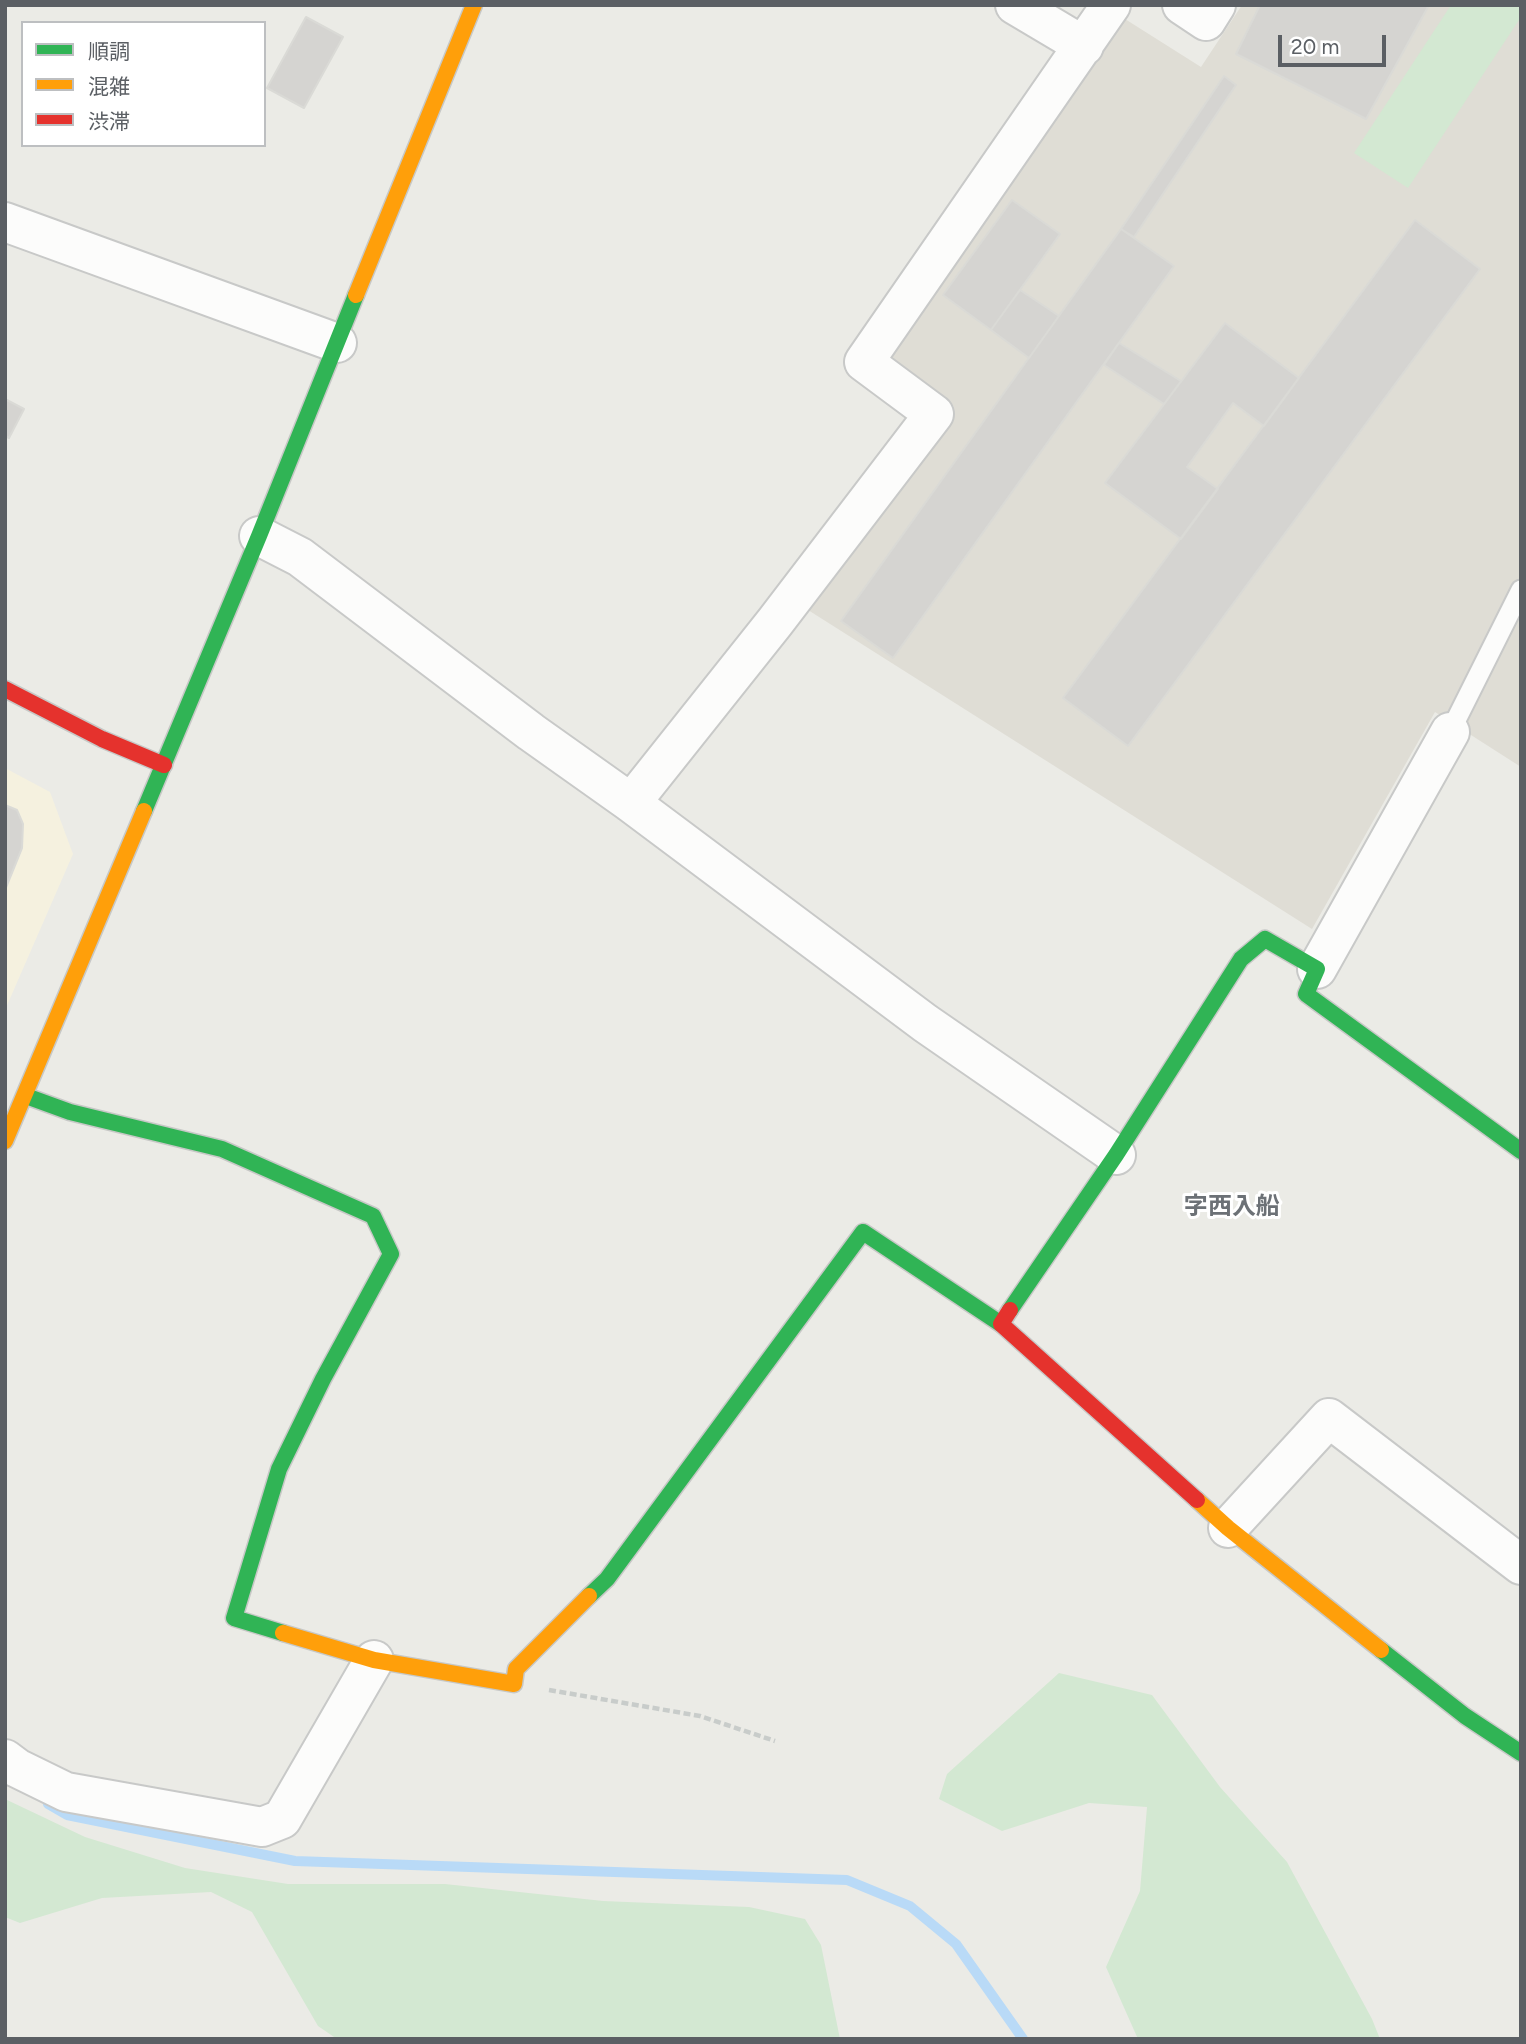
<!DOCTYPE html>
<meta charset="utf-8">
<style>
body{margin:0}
#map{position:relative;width:1526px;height:2044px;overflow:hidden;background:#ebebe6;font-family:Figtree,"Noto Sans JP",sans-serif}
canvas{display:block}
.frame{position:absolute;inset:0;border:7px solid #5b5f64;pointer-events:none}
.legend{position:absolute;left:21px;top:21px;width:245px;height:126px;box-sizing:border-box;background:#fff;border:2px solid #bdbfc1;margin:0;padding:9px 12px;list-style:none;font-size:21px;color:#5b5f64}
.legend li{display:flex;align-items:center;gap:14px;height:35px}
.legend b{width:35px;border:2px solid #bdbfc1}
.scale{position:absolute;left:1278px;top:35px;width:108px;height:32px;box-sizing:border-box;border:4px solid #5b5f64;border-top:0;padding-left:9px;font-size:21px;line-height:24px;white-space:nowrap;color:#5b5f64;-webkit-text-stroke:5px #fff;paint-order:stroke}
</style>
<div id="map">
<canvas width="1526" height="2044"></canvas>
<div class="frame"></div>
<ul class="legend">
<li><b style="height:9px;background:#30b455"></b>順調</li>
<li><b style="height:9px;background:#ff9f0a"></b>混雑</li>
<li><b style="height:9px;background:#e5322d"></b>渋滞</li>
</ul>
<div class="scale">20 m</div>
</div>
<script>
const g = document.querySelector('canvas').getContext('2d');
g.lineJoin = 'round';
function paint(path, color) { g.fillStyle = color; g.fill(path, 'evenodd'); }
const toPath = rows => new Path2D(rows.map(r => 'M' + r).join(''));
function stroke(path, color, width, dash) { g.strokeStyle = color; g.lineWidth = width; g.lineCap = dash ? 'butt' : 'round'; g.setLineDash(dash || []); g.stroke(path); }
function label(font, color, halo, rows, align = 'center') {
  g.font = font + ' Figtree,"Noto Sans JP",sans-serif'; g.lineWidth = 6; g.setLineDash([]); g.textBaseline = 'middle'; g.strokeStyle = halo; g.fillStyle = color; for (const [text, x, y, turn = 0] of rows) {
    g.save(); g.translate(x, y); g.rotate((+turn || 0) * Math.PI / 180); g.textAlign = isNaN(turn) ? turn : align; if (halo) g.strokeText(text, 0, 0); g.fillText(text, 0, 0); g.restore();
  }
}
const commercial = toPath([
 [5,768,50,792,73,854,5,1010]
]);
const education = toPath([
 [1242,5,1521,5,1521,767,1435,712,1312,929,808,610,954,407,888,355,1125,19,1201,67]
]);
const green = toPath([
 [1451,5,1517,5,1521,7,1521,17,1408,188,1354,153],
 [1059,1673,1152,1695,1220,1787,1287,1862,1372,2019,1380,2039,1138,2039,1106,1967,1140,1891,1147,1807,1089,1803,1002,1831,939,1799,947,1774],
 [5,1799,85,1837,185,1868,288,1884,445,1884,603,1901,749,1907,805,1919,821,1945,840,2039,337,2039,318,2026,252,1912,211,1892,102,1898,20,1923,5,1917]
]);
const stream = toPath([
 [48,1804,67,1815,295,1861,847,1880,910,1906,956,1944,1023,2039]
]);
const building = toPath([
 [1260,5,1429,5,1366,119,1236,54,1260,5],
 [306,17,343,37,304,108,267,88,306,17],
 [1224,76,1236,85,1134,237,1121,229,1224,76],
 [1012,200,1060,234,991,330,943,295,1012,200],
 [1415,220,1480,269,1128,746,1063,698,1415,220],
 [1121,229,1174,266,893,658,841,621,1121,229],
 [1020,290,1059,316,1029,358,991,330,1020,290],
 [1225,323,1299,378,1264,426,1233,403,1187,467,1218,489,1181,539,1105,483,1225,323],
 [1119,343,1181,381,1164,404,1104,365,1119,343],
 [5,399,24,409,9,438,5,436,5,399],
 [5,805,17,810,23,824,22,848,5,890,5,805]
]);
const path = toPath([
 [549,1690,700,1716,775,1741]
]);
const lane = toPath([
 [1450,732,1521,590]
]);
const street = toPath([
 [1015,5,1084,46],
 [1182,5,1206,21,1216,5],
 [5,222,337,343],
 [259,536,300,557,531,732,631,803,925,1023,1116,1155],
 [631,803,775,622,934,414,864,362,1111,5],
 [1317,969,1450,732],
 [1228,1528,1329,1418,1521,1565],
 [5,1759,17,1768,66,1792,262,1827,282,1819,374,1660]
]);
const fast = toPath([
 [144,811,259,536,356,295],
 [26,1096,70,1112,222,1149,373,1216,391,1254,323,1379,279,1469,234,1618,283,1633],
 [1010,1310,1116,1155,1241,959,1265,939,1317,969,1306,994,1521,1151],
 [589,1596,607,1579,863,1232,1001,1324],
 [1381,1650,1465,1716,1521,1753]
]);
const slow = toPath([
 [356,295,474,5],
 [5,1141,144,811],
 [1197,1500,1228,1528,1381,1650],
 [283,1633,374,1660,514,1684,516,1669,589,1596]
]);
const jam = toPath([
 [5,689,102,739,164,765],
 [1010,1310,1001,1324,1197,1500]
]);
const quarterNames = [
 ["字西入船",1232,1207]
];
paint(commercial, '#f5f1df');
paint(education, '#dfddd5');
paint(green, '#d3e8d2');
stroke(stream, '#b9daf7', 10);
paint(building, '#d5d4d1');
stroke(building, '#dadad6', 2);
stroke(lane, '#c8c9c8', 23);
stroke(street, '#c8c9c8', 42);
stroke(fast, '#c7c8c6', 19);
stroke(slow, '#c7c8c6', 19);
stroke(jam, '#c7c8c6', 19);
stroke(path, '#c8ccca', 4.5, [7, 3.5]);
stroke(lane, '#fcfcfb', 19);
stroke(street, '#fcfcfb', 38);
stroke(fast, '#30b455', 16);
stroke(slow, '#ff9f0a', 16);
stroke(jam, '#e5322d', 16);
label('bold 24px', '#6c7176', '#fff', quarterNames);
</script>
